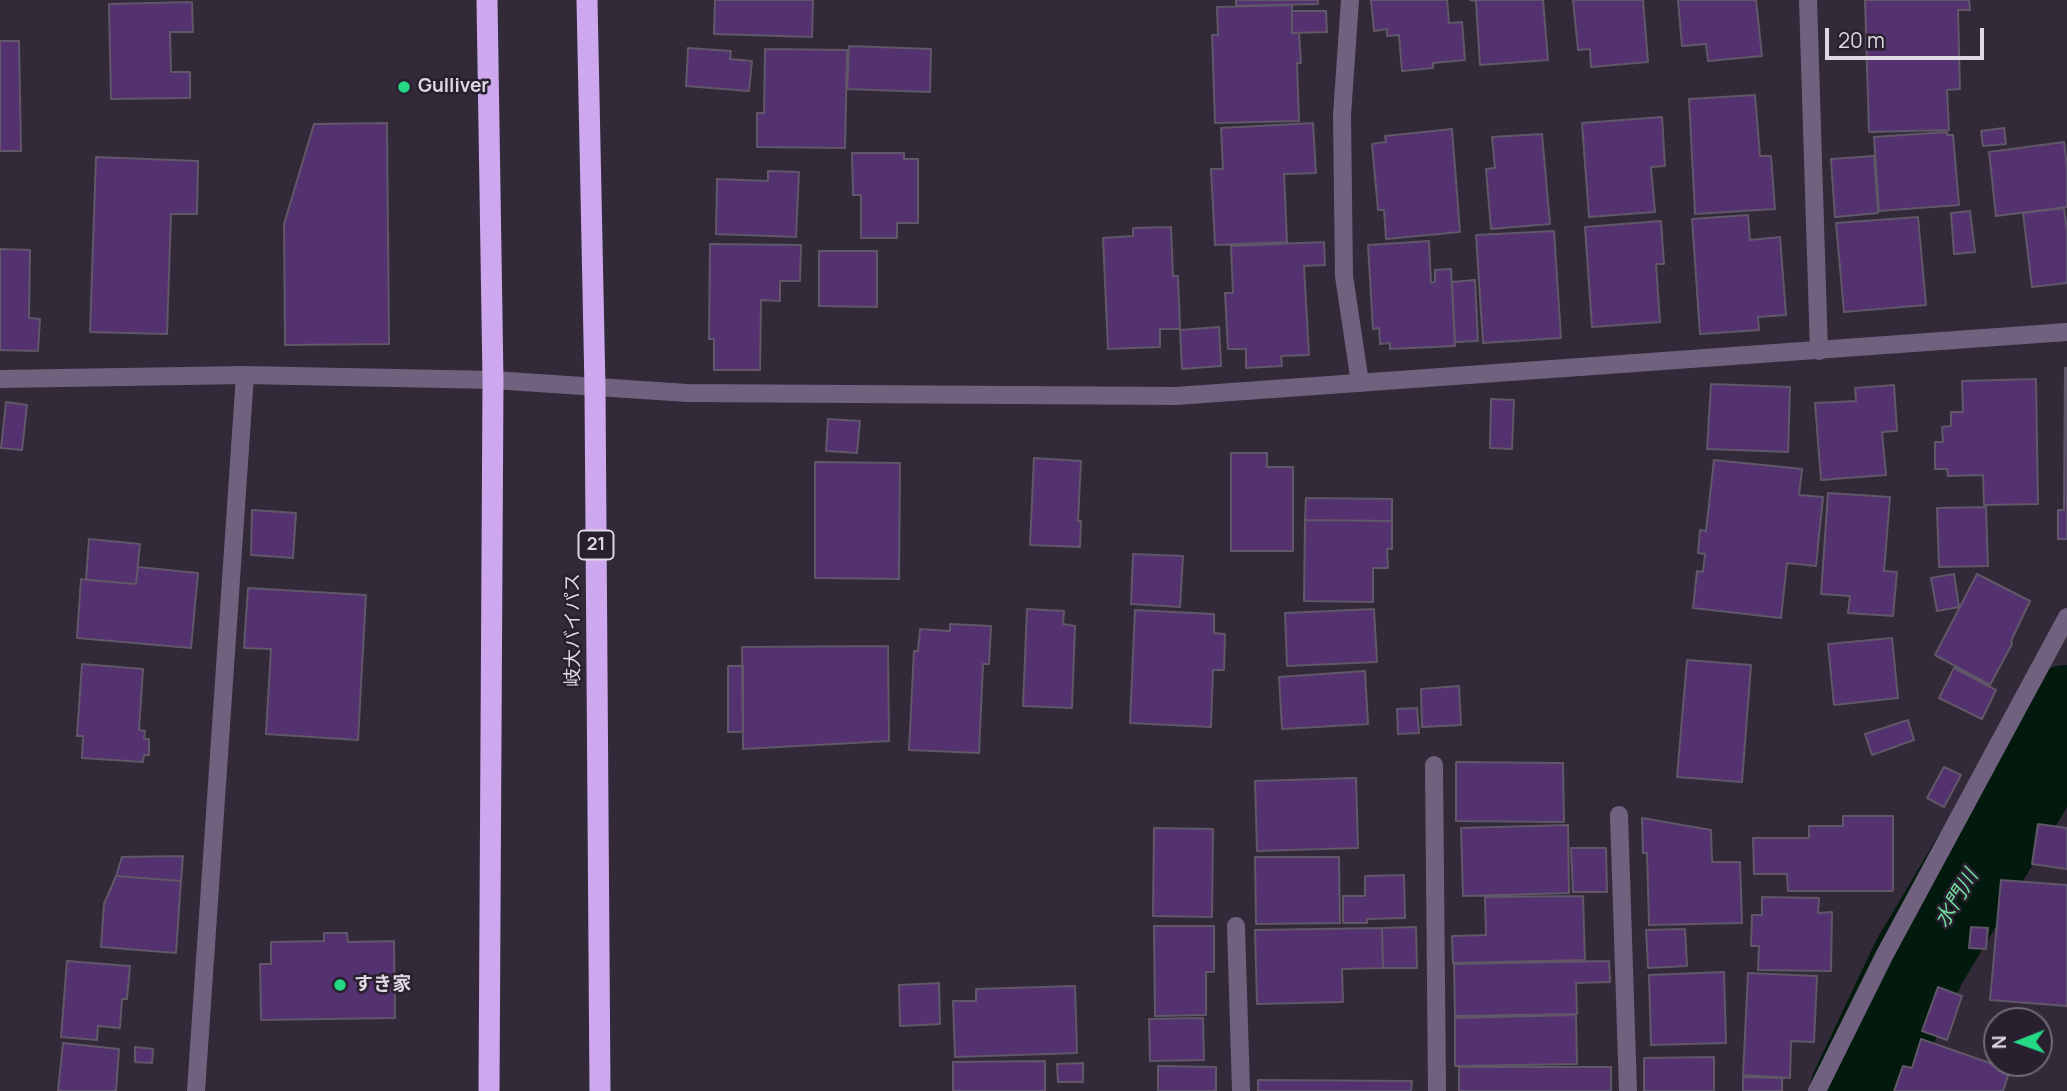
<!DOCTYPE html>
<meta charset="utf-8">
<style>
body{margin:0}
#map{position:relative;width:2067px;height:1091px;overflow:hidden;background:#322a39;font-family:Manrope,sans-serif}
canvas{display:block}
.north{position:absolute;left:1983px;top:1007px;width:70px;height:70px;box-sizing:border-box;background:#28202f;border:2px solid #716a77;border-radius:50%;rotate:269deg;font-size:19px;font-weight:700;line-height:28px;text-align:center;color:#ded9e3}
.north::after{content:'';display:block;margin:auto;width:24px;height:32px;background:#24d886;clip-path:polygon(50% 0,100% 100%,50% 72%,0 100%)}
.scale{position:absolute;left:1825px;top:28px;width:159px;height:32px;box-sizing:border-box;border:4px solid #ded9e3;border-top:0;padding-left:9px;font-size:21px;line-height:24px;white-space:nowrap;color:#ded9e3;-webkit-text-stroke:5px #28202f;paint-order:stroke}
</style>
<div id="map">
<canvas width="2067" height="1091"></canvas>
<div class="north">N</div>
<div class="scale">20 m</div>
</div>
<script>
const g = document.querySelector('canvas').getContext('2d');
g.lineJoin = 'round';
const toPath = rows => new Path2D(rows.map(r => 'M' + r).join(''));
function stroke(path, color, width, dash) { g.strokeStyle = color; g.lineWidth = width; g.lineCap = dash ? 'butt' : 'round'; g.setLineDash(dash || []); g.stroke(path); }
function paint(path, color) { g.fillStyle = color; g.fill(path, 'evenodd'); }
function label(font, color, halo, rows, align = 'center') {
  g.font = font + ' Manrope,"Noto Sans JP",sans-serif'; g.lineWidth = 5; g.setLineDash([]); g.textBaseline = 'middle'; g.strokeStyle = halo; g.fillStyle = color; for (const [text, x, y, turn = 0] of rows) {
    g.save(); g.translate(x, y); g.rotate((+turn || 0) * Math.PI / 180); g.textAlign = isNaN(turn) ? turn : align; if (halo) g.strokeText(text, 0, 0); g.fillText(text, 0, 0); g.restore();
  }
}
const river = toPath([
 [1858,1091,1919,962,2067,713]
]);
const building = toPath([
 [715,0,813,0,812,37,714,34,715,0],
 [1236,0,1318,0,1318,4,1236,6,1236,0],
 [1371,0,1447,0,1449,23,1462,22,1465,60,1433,63,1433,68,1402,71,1399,35,1387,36,1387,29,1374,31,1371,0],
 [1470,0,1543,0,1548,60,1480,65,1476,1,1470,0],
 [1573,0,1643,0,1648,62,1591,67,1590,49,1578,50,1573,0],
 [1678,0,1756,0,1762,56,1708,61,1706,44,1682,46,1678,0],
 [1865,0,1969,0,1970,10,1958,10,1960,89,1947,90,1949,130,1869,132,1865,0],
 [192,2,193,32,170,32,171,72,190,72,190,98,111,99,109,4,192,2],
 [1292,5,1292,33,1299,33,1301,63,1297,63,1299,121,1215,123,1212,35,1218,35,1217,7,1292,5],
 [1292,11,1326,11,1327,32,1292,33,1292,11],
 [0,41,19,41,21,151,0,151,0,41],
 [849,46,931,49,930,92,847,89,849,46],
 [688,48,731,51,730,59,752,61,749,91,686,86,688,48],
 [765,49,847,50,845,148,757,147,757,113,764,113,765,49],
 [1755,95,1760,156,1771,156,1775,209,1695,214,1689,99,1755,95],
 [1662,117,1665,166,1651,167,1655,212,1589,217,1582,123,1662,117],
 [387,123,389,344,285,345,284,224,314,124,387,123],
 [1313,123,1316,173,1284,174,1287,242,1215,245,1211,169,1223,169,1221,128,1313,123],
 [2004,128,2006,144,1983,146,1981,131,2004,128],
 [1452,129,1460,232,1386,239,1384,210,1378,210,1372,144,1386,142,1385,136,1452,129],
 [1947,132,1947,135,1953,135,1959,205,1879,211,1874,137,1947,132],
 [1542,134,1550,224,1491,229,1486,169,1495,168,1492,137,1542,134],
 [2064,142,2067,167,2067,207,1996,216,1989,152,2064,142],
 [852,153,904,153,904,159,918,159,918,223,897,223,897,238,861,238,861,195,853,195,852,153],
 [1874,156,1878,213,1835,217,1831,159,1874,156],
 [96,157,198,161,197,214,171,214,167,334,90,332,96,157],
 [768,171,799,172,796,237,716,234,717,179,768,181,768,171],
 [2064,208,2067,231,2067,283,2032,287,2023,213,2064,208],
 [1970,211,1975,252,1954,254,1951,213,1970,211],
 [1748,215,1750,240,1780,237,1786,315,1758,317,1759,330,1700,334,1692,219,1748,215],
 [1918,217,1926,305,1844,312,1836,223,1918,217],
 [1661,221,1664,264,1656,264,1660,322,1592,327,1585,227,1661,221],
 [1171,227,1173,276,1178,276,1180,329,1160,329,1160,347,1108,349,1103,238,1133,236,1133,228,1171,227],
 [1554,231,1561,338,1483,343,1476,235,1554,231],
 [1429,241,1431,283,1435,282,1435,270,1451,269,1455,346,1390,349,1390,343,1380,344,1379,328,1373,329,1368,245,1429,241],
 [1324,242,1325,265,1304,266,1309,355,1281,356,1282,366,1246,368,1246,349,1228,349,1225,293,1233,293,1231,246,1324,242],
 [710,244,801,245,800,281,780,281,780,301,761,300,760,370,714,370,714,339,709,339,710,244],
 [0,249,30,250,29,318,40,319,38,351,0,350,0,249],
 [819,251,877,251,877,307,819,306,819,251],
 [1475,280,1478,341,1455,342,1452,282,1475,280],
 [1219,327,1221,366,1182,369,1180,330,1219,327],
 [2065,368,2067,368,2067,539,2058,539,2058,510,2064,510,2065,368],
 [2036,379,2038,504,1984,505,1983,475,1948,476,1947,469,1935,469,1935,442,1943,442,1942,427,1951,426,1951,412,1963,412,1962,381,2036,379],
 [1711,384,1790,387,1788,452,1707,449,1711,384],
 [1894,385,1897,431,1882,432,1886,475,1821,480,1815,403,1856,401,1855,388,1894,385],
 [1491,399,1514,400,1512,449,1490,448,1491,399],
 [6,402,27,405,22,450,1,448,6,402],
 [828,419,860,421,857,453,826,451,828,419],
 [1231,453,1267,453,1267,467,1293,467,1293,551,1231,551,1231,453],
 [1034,458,1081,461,1078,521,1081,521,1080,547,1030,545,1034,458],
 [1714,460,1802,469,1799,495,1823,497,1816,566,1787,563,1781,618,1693,608,1697,571,1703,572,1705,554,1698,553,1700,530,1706,531,1714,460],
 [815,462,900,463,899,579,815,578,815,462],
 [1828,493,1890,497,1884,571,1897,572,1893,616,1848,613,1850,596,1821,594,1828,493],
 [1306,498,1392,499,1392,521,1305,520,1306,498],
 [1986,507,1988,566,1939,567,1937,508,1986,507],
 [252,510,296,513,293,558,251,555,252,510],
 [1305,520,1392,521,1392,549,1387,549,1388,568,1373,568,1373,602,1304,601,1305,520],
 [89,539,140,544,136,584,86,580,89,539],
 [1133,554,1183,556,1180,607,1131,604,1133,554],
 [138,567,198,573,191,648,77,638,81,579,136,584,138,567],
 [1954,574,1959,607,1937,611,1931,578,1954,574],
 [1977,574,2030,601,2011,641,2012,644,1990,685,1935,655,1977,574],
 [248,588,366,595,358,740,266,734,271,649,244,648,248,588],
 [1027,609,1064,611,1063,624,1075,626,1072,708,1023,706,1027,609],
 [1374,609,1377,662,1287,666,1285,613,1374,609],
 [1135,610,1214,614,1214,633,1225,634,1224,670,1213,670,1211,727,1130,723,1135,610],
 [950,624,991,626,989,664,983,664,979,753,909,750,914,651,918,651,920,629,950,631,950,624],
 [1892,638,1898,698,1834,705,1828,644,1892,638],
 [888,646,889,741,743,749,742,647,888,646],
 [1687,660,1751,665,1742,782,1677,777,1687,660],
 [82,664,143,669,139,730,145,731,144,739,149,739,149,755,144,755,143,762,82,758,83,736,77,736,82,664],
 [728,666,743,666,743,732,728,732,728,666],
 [1954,668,1996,690,1982,719,1939,698,1954,668],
 [1365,671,1368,724,1282,729,1279,677,1365,671],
 [1459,686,1461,725,1422,727,1421,689,1459,686],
 [1417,708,1419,733,1398,734,1397,709,1417,708],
 [1908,720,1914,740,1872,755,1865,734,1908,720],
 [1456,762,1563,763,1564,822,1456,821,1456,762],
 [1944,767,1961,775,1944,807,1927,798,1944,767],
 [1356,778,1358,848,1257,851,1255,781,1356,778],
 [1843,816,1893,816,1893,891,1788,891,1787,874,1754,874,1753,838,1809,838,1809,826,1843,826,1843,816],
 [1642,818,1711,830,1712,862,1740,862,1742,923,1649,925,1647,853,1643,853,1642,818],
 [2038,824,2067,828,2067,869,2032,864,2038,824],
 [1568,825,1569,893,1463,896,1461,828,1568,825],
 [1154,828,1213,829,1212,917,1153,916,1154,828],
 [1571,848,1606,848,1607,892,1573,892,1571,848],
 [183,856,181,881,116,876,122,857,183,856],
 [1255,857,1339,857,1340,923,1256,924,1255,857],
 [1404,875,1405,918,1367,919,1367,923,1343,923,1343,896,1365,896,1365,876,1404,875],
 [116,876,181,881,176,953,101,947,104,904,116,876],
 [2001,880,2067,885,2067,1006,1990,1000,2001,880],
 [1583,896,1585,960,1453,963,1452,936,1486,935,1485,897,1583,896],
 [1762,897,1819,898,1818,913,1832,912,1831,971,1758,970,1759,946,1751,946,1752,915,1762,915,1762,897],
 [1154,926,1214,926,1214,972,1206,972,1206,1015,1155,1016,1154,926],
 [1416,927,1417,968,1383,968,1382,928,1416,927],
 [1971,927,1988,928,1986,949,1969,948,1971,927],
 [1382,928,1383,968,1342,969,1343,1002,1257,1004,1255,930,1382,928],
 [1685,929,1687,966,1648,968,1646,930,1685,929],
 [324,933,347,933,348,942,394,941,395,1018,261,1020,260,964,271,964,271,942,324,941,324,933],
 [67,961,130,966,127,999,122,999,120,1028,98,1026,97,1040,61,1037,67,961],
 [1609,961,1610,982,1576,983,1577,1014,1455,1016,1454,964,1609,961],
 [1724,972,1726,1043,1651,1045,1649,975,1724,972],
 [1748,973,1817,976,1814,1042,1791,1041,1790,1078,1743,1075,1748,973],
 [939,983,940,1024,900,1026,899,985,939,983],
 [1075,986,1077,1053,955,1057,953,1001,976,1001,976,989,1075,986],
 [1938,987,1962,996,1947,1040,1922,1031,1938,987],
 [1576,1015,1577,1064,1455,1066,1455,1018,1576,1015],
 [1203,1018,1204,1060,1150,1061,1149,1019,1203,1018],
 [1921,1039,2010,1070,2003,1091,1894,1091,1903,1066,1912,1068,1921,1039],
 [63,1043,119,1049,116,1091,58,1091,63,1043],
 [135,1047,153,1049,152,1063,135,1062,135,1047],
 [1714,1057,1714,1091,1644,1091,1644,1058,1714,1057],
 [1045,1061,1045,1091,953,1091,953,1062,1045,1061],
 [1083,1063,1083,1082,1058,1082,1057,1064,1083,1063],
 [1158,1066,1216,1067,1216,1091,1158,1091,1158,1066],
 [1459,1067,1611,1067,1611,1091,1459,1091,1459,1067],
 [1743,1077,1782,1078,1782,1091,1743,1091,1743,1077],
 [1258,1080,1412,1081,1411,1091,1258,1091,1258,1080]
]);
const minor = toPath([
 [1350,0,1342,115,1344,276,1360,383],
 [1808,0,1819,351],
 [0,379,245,375,493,380,687,393,1176,396,2067,332],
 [1434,765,1437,1091],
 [1619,815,1628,1091],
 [1236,926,1241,1091],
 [196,1091,245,375],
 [1817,1091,1884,956,2067,617]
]);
const highway = toPath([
 [487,0,493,380,489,1091],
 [587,0,595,388,600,1091]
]);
const markers = [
 [404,87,7,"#24d886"],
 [340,985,7,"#24d886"]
];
const shields = [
 [596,545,35]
];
const shieldNames = [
 ["21",596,545]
];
const poiNames = [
 ["Gulliver",418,87],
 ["すき家",354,985]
];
const streetNames = [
 ["岐大バイパス",574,630,-90]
];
const waterNames = [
 ["水門川",1957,899,-59]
];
stroke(river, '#021a0d', 96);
paint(building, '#54326f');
stroke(building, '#605768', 2);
stroke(minor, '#70627e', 18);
stroke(highway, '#cda8ee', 21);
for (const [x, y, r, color] of markers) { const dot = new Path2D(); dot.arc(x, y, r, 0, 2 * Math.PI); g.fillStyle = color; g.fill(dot); stroke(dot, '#28202f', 2.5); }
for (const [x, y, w] of shields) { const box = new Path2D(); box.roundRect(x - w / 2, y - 14.5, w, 29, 5); g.fillStyle = '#28202f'; g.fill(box); stroke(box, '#ded9e3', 2); }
label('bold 18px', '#ded9e3', null, shieldNames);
label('bold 19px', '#ded9e3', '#28202f', poiNames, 'left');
label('19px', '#ded9e3', '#28202f', streetNames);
label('italic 21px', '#71dea0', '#28202f', waterNames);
</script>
